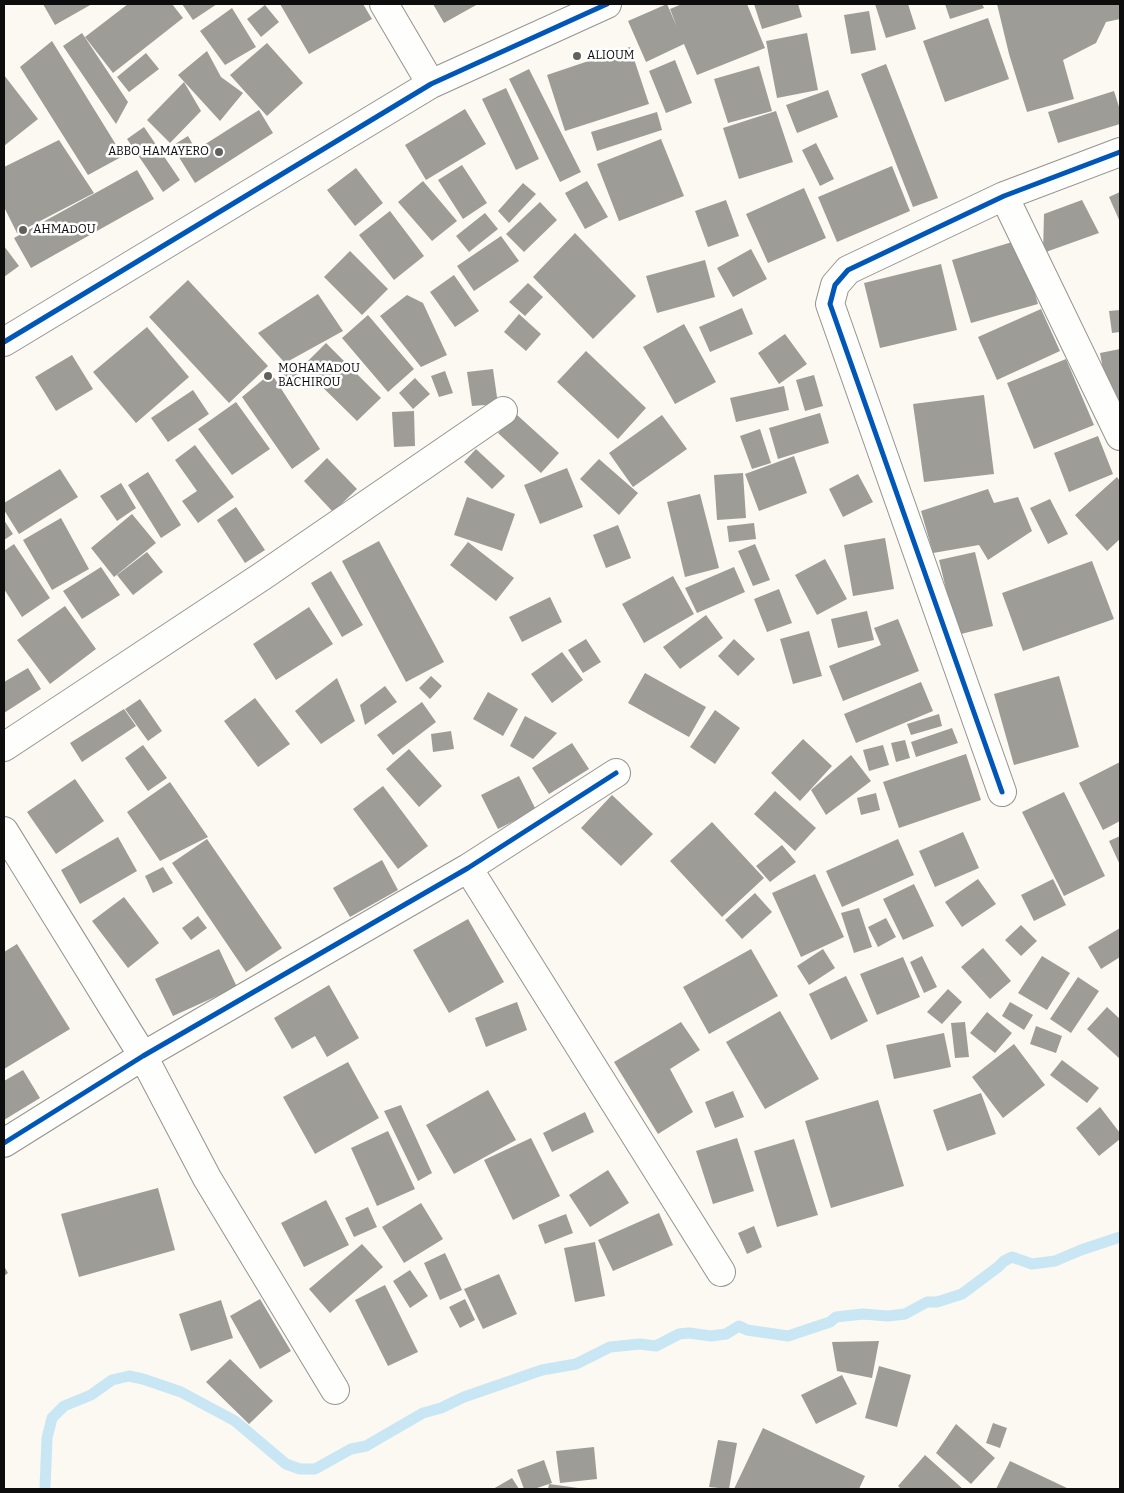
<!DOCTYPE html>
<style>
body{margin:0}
#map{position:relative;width:1124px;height:1493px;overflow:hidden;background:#fbf9f1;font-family:Bitter,serif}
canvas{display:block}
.frame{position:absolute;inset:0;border:5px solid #0d0d0d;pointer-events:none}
</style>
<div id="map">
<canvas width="1124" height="1493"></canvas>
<div class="frame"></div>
</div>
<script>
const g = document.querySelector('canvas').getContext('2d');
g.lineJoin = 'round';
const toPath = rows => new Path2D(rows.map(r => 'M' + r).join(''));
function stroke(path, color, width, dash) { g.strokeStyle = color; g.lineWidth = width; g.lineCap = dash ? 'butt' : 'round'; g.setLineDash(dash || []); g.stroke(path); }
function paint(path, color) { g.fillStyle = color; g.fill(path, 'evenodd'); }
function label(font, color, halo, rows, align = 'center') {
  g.font = font + ' Bitter,serif'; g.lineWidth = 5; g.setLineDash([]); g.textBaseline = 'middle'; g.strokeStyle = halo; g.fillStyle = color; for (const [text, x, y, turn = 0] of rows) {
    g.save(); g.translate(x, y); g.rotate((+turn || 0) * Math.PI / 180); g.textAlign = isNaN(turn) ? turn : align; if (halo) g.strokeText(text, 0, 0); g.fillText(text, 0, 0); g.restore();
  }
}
const stream = toPath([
 [45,1489,47,1438,52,1418,64,1406,91,1395,112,1380,129,1376,143,1379,181,1392,235,1421,286,1464,300,1469,315,1469,351,1449,366,1446,423,1413,441,1408,464,1397,542,1370,576,1364,610,1347,640,1344,656,1346,679,1334,689,1333,711,1336,726,1334,739,1326,747,1330,788,1336,830,1322,836,1317,863,1314,888,1316,905,1314,927,1302,937,1302,962,1294,998,1267,1004,1261,1012,1257,1032,1264,1055,1261,1081,1250,1120,1237]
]);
const building = toPath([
 [43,4,92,4,55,25],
 [128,4,172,4,183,18,113,73,85,37],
 [182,4,217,4,193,20],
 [280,4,363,4,372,19,309,54],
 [433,4,478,4,444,23],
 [667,4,677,27,670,9,682,4,747,4,765,48,697,75,684,44,646,62,628,21],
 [754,4,798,4,802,17,762,29],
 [875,4,908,4,916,29,886,38],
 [945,4,982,4,984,8,950,19],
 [997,4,1120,4,1120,19,1106,22,1096,43,1063,60,1074,99,1027,112,1009,54],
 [265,5,279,22,261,37,247,19],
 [232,8,256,47,225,65,200,31],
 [869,11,876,50,851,54,844,15],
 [988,18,1009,79,945,102,923,41],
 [82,33,128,102,116,124,63,46],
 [807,33,818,90,777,98,766,41],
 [52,41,123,156,88,175,20,67],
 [267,43,303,83,267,116,230,75],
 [630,47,649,104,565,131,547,75],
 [207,51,221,77,243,93,220,121,178,75],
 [146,53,159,69,129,92,117,77],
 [675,60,692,103,666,113,649,71],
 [886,64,938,198,913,207,861,74],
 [759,66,772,111,728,123,714,79],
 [529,69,581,172,560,182,509,79],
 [4,75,38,119,4,146],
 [184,82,201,111,170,143,147,120],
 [506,88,539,159,516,170,482,99],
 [828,90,838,117,797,133,786,105],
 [1114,91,1120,110,1120,124,1058,143,1048,112],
 [465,109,486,144,426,180,405,145],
 [259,110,273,133,195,183,172,146,188,136,196,150],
 [776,111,793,162,739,179,723,128],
 [657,112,662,130,597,151,591,132],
 [144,127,180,180,163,192,127,139],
 [661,139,684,196,619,221,597,164],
 [59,140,94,193,17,233,4,207,4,167],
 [816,143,834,179,820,186,802,150],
 [462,165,487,203,463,219,438,180],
 [892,166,910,211,837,242,818,197],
 [356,168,383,203,355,226,327,190],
 [137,170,154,199,31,268,14,238],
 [423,181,457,221,432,241,398,202],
 [587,181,608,217,585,229,565,193],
 [523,183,536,194,509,223,498,211],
 [804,188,826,238,768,263,746,214],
 [1120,192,1120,222,1109,197],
 [726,200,739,236,708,247,695,211],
 [1082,200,1099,233,1043,253,1044,214],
 [540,202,557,220,524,252,506,234],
 [390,211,424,256,394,280,359,235],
 [485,213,498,229,469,252,456,236],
 [575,233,636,296,593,339,533,277],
 [501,236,519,261,474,291,457,266],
 [1019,240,1038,304,971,323,952,260],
 [4,246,19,266,4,277],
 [751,249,767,279,733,297,717,268],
 [350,251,388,289,362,315,324,277],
 [705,260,715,297,657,313,646,276],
 [941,264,957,330,880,348,864,283],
 [454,275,479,311,455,327,430,292],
 [188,280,268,366,229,403,149,317],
 [528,283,543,297,525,316,509,302],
 [318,294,343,331,285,363,258,333],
 [407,295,423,303,447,355,421,367,380,316],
 [742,308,753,334,710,352,699,327],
 [1041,309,1060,351,997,380,978,337],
 [1120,310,1120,332,1112,333,1109,311],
 [519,314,541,334,526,351,504,332],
 [368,315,414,369,388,392,342,338],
 [684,324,716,382,675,404,643,347],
 [147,327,189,377,136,423,93,372],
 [785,334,807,364,779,384,758,353],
 [326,343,381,398,357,421,302,367],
 [1120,349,1120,406,1110,408,1100,353],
 [586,351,646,408,618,439,557,382],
 [72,355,93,389,56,411,35,377],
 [1066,359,1094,425,1034,449,1007,383],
 [294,365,301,381,289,386,282,370],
 [493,369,498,404,472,406,467,372],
 [445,371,453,393,439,397,431,376],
 [271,373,320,449,292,469,242,397],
 [814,375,823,406,805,411,796,380],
 [415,378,430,394,413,409,399,393],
 [784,386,789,410,736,422,730,398],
 [193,390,209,414,168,442,151,418],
 [984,395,994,474,924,482,913,404],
 [236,402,270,449,232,475,198,429],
 [414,411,415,446,394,447,392,412],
 [820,413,829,443,778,459,769,428],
 [516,414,559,453,541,473,498,433],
 [662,415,687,449,633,487,609,453],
 [760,429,771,463,752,469,740,436],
 [1098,436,1113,474,1069,492,1054,453],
 [195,445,234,497,198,523,182,501,197,491,175,460],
 [476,449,505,476,492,489,464,462],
 [794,456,807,493,759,511,745,474],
 [327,458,357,489,333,512,304,481],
 [599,459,638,493,619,515,580,479],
 [567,468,583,507,540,524,524,485],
 [60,469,78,497,19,534,4,510,4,503],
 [148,472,181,525,161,538,128,485],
 [743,473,746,518,717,520,714,475],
 [858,474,873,502,843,517,829,489],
 [1117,477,1120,481,1120,539,1107,551,1075,515],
 [121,483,136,508,117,521,100,496],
 [988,489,994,503,1018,497,1032,531,988,560,979,545,933,553,921,511],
 [700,494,719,568,685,577,667,502],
 [467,497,515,514,502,551,454,535],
 [1050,499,1068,534,1048,544,1030,508],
 [236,507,265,550,245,563,217,520],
 [132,514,156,543,114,577,91,548],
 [61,518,89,569,52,590,23,540],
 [4,520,13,534,4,540],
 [754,523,756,539,729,542,727,526],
 [618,525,631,558,606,568,593,535],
 [885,538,894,589,853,596,844,545],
 [379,541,444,662,406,682,342,561],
 [468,542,514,578,496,601,450,565],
 [14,544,50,598,22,617,4,589,4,551],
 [755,544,770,580,753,586,738,551],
 [147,552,163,572,133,595,117,575],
 [975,552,993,626,957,635,939,560],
 [825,559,847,599,817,615,795,575],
 [1092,561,1114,619,1023,651,1002,593],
 [101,567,120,595,82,619,63,591],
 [734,567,745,592,697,613,685,588],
 [331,571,363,625,342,637,311,583],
 [673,576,694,614,644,643,622,604],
 [779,589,792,623,767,632,754,599],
 [550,597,562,622,522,642,509,617],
 [65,606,96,649,50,684,17,640],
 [309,607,333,644,276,680,253,644],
 [867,611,874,640,838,648,831,619],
 [706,615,723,638,680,669,663,647],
 [898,619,919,671,843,701,829,666,881,645,874,628],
 [809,631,822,676,793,684,780,639],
 [586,639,601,662,583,673,568,650],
 [734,639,755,659,738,676,718,656],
 [562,652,583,680,552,703,531,674],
 [28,668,41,689,4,713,4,682],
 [645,673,706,707,689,737,628,703],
 [431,676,442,686,430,699,419,688],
 [1059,676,1079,747,1014,765,994,694],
 [337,678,355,721,321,744,295,711],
 [921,682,933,711,856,743,844,714],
 [385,686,397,702,365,725,360,705],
 [488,692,518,709,503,736,473,719],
 [255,698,290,744,258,767,224,721],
 [140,699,162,731,148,741,125,709],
 [422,702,436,722,393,755,377,735],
 [124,709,136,726,82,762,70,743],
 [715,710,740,728,715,764,690,747],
 [939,714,942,726,911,735,907,724],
 [525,716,557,733,533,759,510,746],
 [952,728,958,743,916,757,911,742],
 [451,731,454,749,433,752,431,734],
 [803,739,832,766,800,801,771,773],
 [905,740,910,758,896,762,891,743],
 [572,743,589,769,549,794,532,768],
 [143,745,167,778,148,791,125,758],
 [883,745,889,765,869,771,863,750],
 [409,749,442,786,419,807,386,769],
 [966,754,981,800,899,828,883,782],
 [851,755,871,781,826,815,811,790],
 [1120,762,1120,821,1103,830,1079,783],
 [519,776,536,810,498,829,481,795],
 [75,779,104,821,56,854,27,812],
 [170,782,208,837,160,861,127,812],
 [383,786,428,846,398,869,353,809],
 [775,791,816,828,795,851,754,814],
 [1064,792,1105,876,1064,896,1022,812],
 [876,793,880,810,861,815,857,798],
 [612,795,653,834,621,866,581,828],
 [712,822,764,878,722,917,670,861],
 [963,832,979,868,935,887,919,851],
 [1120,836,1120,865,1109,841],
 [118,837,137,871,80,904,61,870],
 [207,839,282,948,246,972,172,863],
 [898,839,914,875,842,907,826,871],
 [782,845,796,862,770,882,756,866],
 [382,860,398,890,350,917,333,888],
 [163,867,173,883,153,893,145,876],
 [815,874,844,937,801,957,772,893],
 [978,879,996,904,962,927,945,902],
 [1053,879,1066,905,1034,921,1021,895],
 [914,884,934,926,903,940,883,899],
 [755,893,772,912,742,939,725,920],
 [124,897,159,943,128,968,92,921],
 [859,908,872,947,854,953,841,913],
 [198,916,207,928,191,940,182,928],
 [886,918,896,937,878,947,868,927],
 [468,919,504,982,449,1013,413,950],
 [1021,925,1037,941,1021,956,1005,940],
 [1120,928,1120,957,1101,969,1088,947],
 [17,944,70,1029,4,1069,4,952],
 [983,948,1011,981,990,999,961,967],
 [219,949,237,987,173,1016,155,979],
 [751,949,778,996,709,1034,683,987],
 [823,949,835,968,809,985,797,966],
 [922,956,937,987,924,993,910,962],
 [1042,956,1070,973,1047,1010,1018,993],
 [903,957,920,997,877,1015,860,974],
 [846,976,868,1021,831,1040,809,994],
 [1078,977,1099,991,1071,1033,1050,1019],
 [329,985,359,1038,327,1057,315,1036,292,1049,274,1018],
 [948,989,962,1002,942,1024,927,1012],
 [517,1002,527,1030,486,1047,475,1018],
 [1010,1002,1033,1015,1024,1030,1002,1016],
 [1107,1007,1120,1019,1120,1059,1087,1029],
 [780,1011,819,1079,765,1109,726,1042],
 [987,1012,1012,1033,995,1053,970,1033],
 [681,1022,700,1050,670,1069,693,1112,658,1134,614,1062],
 [965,1022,969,1057,955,1058,951,1023],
 [1036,1026,1062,1036,1056,1053,1030,1044],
 [944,1033,951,1067,894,1079,886,1045],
 [1014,1044,1045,1085,1003,1118,972,1077],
 [1062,1060,1099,1088,1087,1103,1050,1075],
 [348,1062,379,1118,315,1154,283,1097],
 [23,1070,40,1098,4,1120,4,1081],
 [488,1090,516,1140,454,1174,426,1125],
 [733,1091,744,1117,715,1128,705,1102],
 [981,1093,996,1134,947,1151,933,1110],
 [878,1100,904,1186,831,1208,805,1121],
 [401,1105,432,1173,418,1181,384,1111],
 [1100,1107,1120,1133,1120,1139,1099,1156,1076,1128],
 [585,1112,594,1132,552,1152,543,1133],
 [388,1131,415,1189,377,1206,351,1148],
 [531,1138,560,1196,513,1220,484,1160],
 [737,1138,754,1191,713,1204,696,1151],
 [794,1139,818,1215,777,1227,754,1151],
 [608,1170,629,1203,590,1227,569,1195],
 [158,1188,175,1250,79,1277,61,1214],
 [326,1200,349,1245,304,1267,281,1223],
 [421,1203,443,1239,404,1263,382,1227],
 [368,1207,377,1227,354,1237,345,1218],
 [659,1213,673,1245,613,1271,598,1240],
 [566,1214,573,1233,545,1244,538,1225],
 [754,1226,762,1247,747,1254,738,1233],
 [595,1242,605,1296,575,1302,564,1248],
 [362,1244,383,1267,330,1313,309,1289],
 [445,1253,462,1290,440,1300,424,1263],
 [4,1266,8,1273,4,1276],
 [410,1270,428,1296,410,1308,393,1281],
 [499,1274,517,1314,483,1329,464,1289],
 [385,1285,418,1352,388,1366,355,1300],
 [260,1299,291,1351,260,1369,230,1316],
 [465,1299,475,1320,460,1328,449,1307],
 [221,1300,233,1338,191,1351,179,1314],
 [879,1341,872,1378,837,1371,832,1342],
 [230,1359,273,1401,249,1424,206,1382],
 [879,1366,911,1375,897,1427,865,1418],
 [842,1375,857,1404,816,1424,801,1395],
 [993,1423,1007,1428,1000,1448,986,1443],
 [956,1424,995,1458,971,1484,936,1453],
 [763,1428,865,1476,859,1489,734,1489],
 [718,1440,737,1443,729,1489,709,1487],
 [594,1447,597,1479,560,1483,556,1451],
 [925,1455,963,1489,901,1489,898,1486],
 [544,1460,552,1483,534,1489,524,1489,517,1470],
 [1010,1461,1069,1489,996,1489],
 [512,1478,519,1489,493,1489],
 [549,1484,578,1488,578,1489,548,1489]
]);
const minor = toPath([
 [384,4,431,84],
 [1004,196,1120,436],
 [4,342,431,84,607,4],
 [4,747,264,575,503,411],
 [1002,792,830,304,835,285,848,270,1004,196,1120,152],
 [4,831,143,1056,207,1178,335,1390],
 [468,868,721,1272],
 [4,1143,143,1056,468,868,616,773]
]);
const cycleway = toPath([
 [4,342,431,84,607,4],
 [1002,792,830,304,835,285,848,270,1004,196,1120,152],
 [4,1143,143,1056,468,868,616,773]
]);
const markers = [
 [577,56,5,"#60605d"],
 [219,152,5,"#60605d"],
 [23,230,5,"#60605d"],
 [268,376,5,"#60605d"]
];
const poiNames = [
 ["ALIOUM",587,56],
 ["ABBO HAMAYERO",209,152,"right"],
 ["AHMADOU",33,230],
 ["MOHAMADOU",278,369],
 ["BACHIROU",278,383]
];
stroke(stream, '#c9e6f4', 11);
paint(building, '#9e9c97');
stroke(minor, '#949390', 30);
stroke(minor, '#fefefd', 28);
stroke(cycleway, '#0057b8', 5);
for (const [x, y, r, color] of markers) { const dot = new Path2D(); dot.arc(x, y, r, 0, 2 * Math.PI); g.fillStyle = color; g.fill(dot); stroke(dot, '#fff', 2); }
label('12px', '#0d0d0d', '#fff', poiNames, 'left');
</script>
